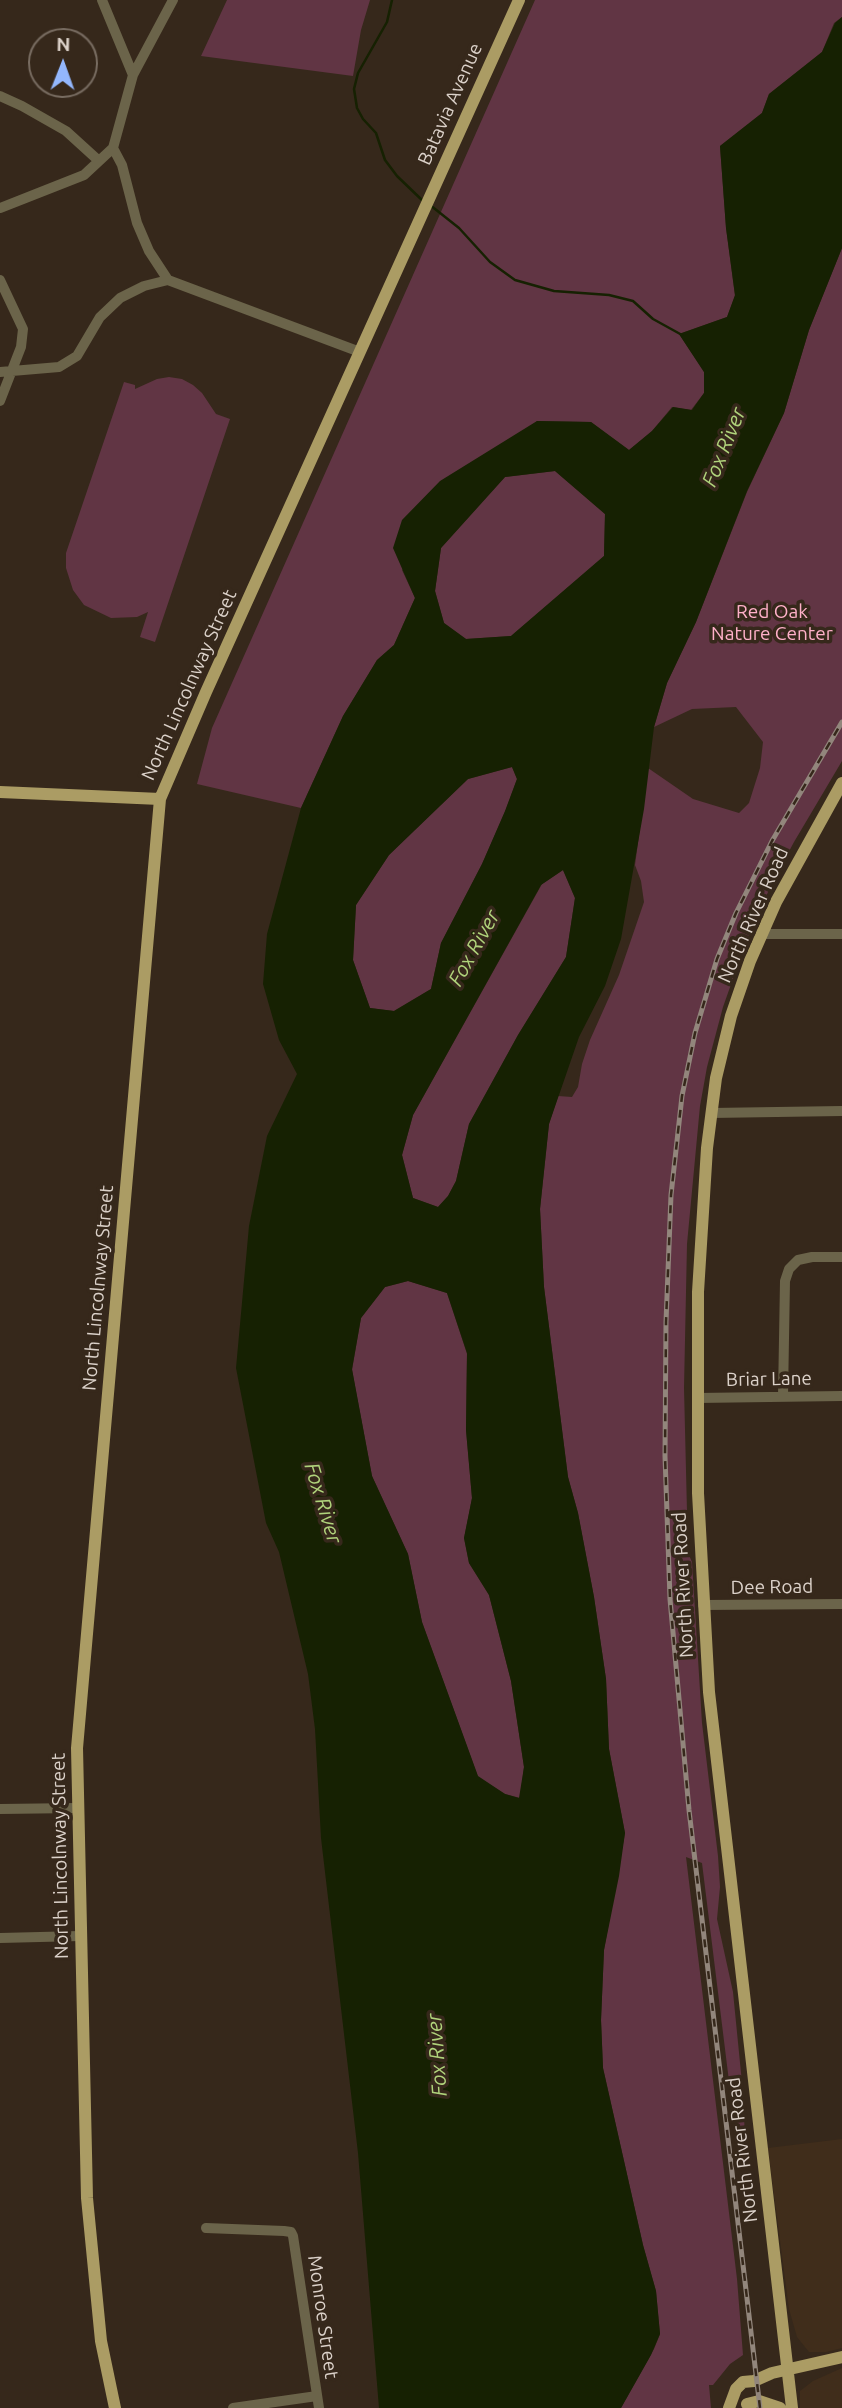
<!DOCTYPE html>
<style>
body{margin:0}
#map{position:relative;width:842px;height:2408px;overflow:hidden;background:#36281b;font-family:Ubuntu,sans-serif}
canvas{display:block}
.north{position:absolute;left:28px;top:28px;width:70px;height:70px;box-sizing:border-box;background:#36281b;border:2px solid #786c61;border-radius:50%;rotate:1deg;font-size:19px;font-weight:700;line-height:28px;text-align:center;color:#dbd1c9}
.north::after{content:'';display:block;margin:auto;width:24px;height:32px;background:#93b7fd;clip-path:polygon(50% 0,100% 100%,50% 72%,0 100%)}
</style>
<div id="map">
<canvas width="842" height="2408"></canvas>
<div class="north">N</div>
</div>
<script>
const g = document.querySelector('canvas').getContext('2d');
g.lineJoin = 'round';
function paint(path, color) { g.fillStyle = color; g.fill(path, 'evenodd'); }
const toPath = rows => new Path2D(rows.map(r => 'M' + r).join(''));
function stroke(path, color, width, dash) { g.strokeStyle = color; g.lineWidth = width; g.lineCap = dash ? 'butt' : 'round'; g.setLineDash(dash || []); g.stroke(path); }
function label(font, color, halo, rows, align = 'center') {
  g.font = font + ' Ubuntu,sans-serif'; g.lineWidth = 7; g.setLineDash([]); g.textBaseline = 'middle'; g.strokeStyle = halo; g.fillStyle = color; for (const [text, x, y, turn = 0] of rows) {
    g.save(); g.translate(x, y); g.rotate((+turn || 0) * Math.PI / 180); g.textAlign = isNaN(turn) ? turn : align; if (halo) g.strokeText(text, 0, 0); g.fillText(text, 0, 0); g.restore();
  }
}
const built = toPath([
 [842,2139,842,2348,826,2352,809,2352,797,2337,789,2309,768,2148],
 [842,2368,842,2408,800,2408,800,2391,813,2381]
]);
const green = toPath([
 [227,0,370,0,361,30,353,76,201,56],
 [535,0,842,0,842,17,834,23,822,52,769,94,762,113,720,146,726,228,735,296,727,317,679,334,704,372,704,393,691,410,672,407,652,431,629,450,591,422,537,421,402,570,415,598,394,645,377,660,343,716,301,808,197,784,212,728],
 [842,248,842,761,794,842,772,883,746,942,723,1007,707,1067,700,1106,687,1244,684,1388,688,1553,692,1562,702,1723,718,1856,720,1887,717,1919,733,1992,743,2093,745,2139,737,2146,702,1863,686,1857,737,2279,743,2355,730,2364,713,2385,709,2385,711,2408,621,2408,654,2349,660,2334,656,2291,643,2245,603,2068,601,2020,604,1950,625,1833,609,1749,606,1679,594,1597,578,1513,568,1477,544,1287,540,1209,549,1124,558,1096,572,1097,578,1087,582,1064,590,1040,619,975,644,902,641,881,635,865,648,768,693,799,739,813,749,803,760,768,763,742,736,707,692,709,654,727,667,683,696,622,747,492,784,413,809,330],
 [169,377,182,379,193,385,202,393,216,414,230,419,155,642,140,637,148,612,137,617,111,618,84,605,73,590,66,568,66,553,124,382,135,385,135,389,157,379],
 [555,471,605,514,604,556,511,636,466,639,444,623,435,591,441,548,505,477],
 [512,767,517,779,505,812,482,864,441,943,431,989,394,1011,370,1008,353,960,356,905,389,855,468,779],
 [563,870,575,898,566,957,518,1035,469,1124,456,1181,448,1196,438,1207,413,1198,402,1155,413,1115,542,884],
 [408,1281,447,1293,467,1354,466,1430,472,1498,464,1538,469,1563,489,1595,511,1681,524,1767,520,1798,505,1794,478,1777,422,1622,408,1554,372,1476,352,1370,361,1318,385,1287]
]);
const water = toPath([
 [842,17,842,248,809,330,784,413,747,491,696,622,667,683,654,727,644,809,621,939,605,986,579,1037,549,1124,540,1209,544,1287,568,1477,578,1513,594,1597,606,1679,609,1749,625,1833,619,1876,604,1950,601,2020,603,2068,643,2245,656,2291,660,2334,651,2355,621,2408,379,2408,358,2153,321,1838,315,1729,308,1674,279,1552,266,1523,236,1368,249,1226,267,1136,297,1074,279,1040,263,984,267,934,301,808,343,716,377,660,394,645,415,598,393,548,402,520,440,481,537,421,591,422,629,450,652,431,673,407,692,410,704,393,704,372,679,334,727,317,735,295,726,228,720,146,762,113,769,94,822,52,835,23],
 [555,471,605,514,604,556,511,636,466,639,444,623,435,591,441,548,505,477],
 [512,767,517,779,505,811,482,864,441,943,431,989,394,1011,370,1008,353,960,356,905,389,855,468,779],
 [563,870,575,898,566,957,518,1035,469,1124,456,1181,448,1196,438,1207,413,1198,402,1155,413,1115,541,885],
 [408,1281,447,1293,467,1353,466,1430,472,1498,464,1538,469,1563,489,1595,511,1681,524,1767,519,1798,505,1794,478,1776,422,1622,408,1554,372,1476,352,1369,361,1318,385,1287]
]);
const stream = toPath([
 [392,0,387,22,358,73,354,89,357,108,363,119,376,133,385,160,397,176,424,202],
 [430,205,459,228,490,262,515,280,554,291,609,295,633,301,653,319,682,335]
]);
const minor = toPath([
 [102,0,133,75],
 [0,96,22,106,66,131,99,161],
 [113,148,133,75,173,0],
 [113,148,122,165,137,223,149,251,168,280],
 [0,208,84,175,113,148],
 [0,280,23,329,21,347,0,401],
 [168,280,360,352],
 [0,372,59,367,77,356,100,317,120,298,144,286,168,280],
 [761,934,842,934],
 [711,1113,842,1111],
 [783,1396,785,1281,789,1269,798,1260,812,1257,842,1257],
 [697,1398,842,1396],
 [703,1605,842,1604],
 [0,1809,77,1808],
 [0,1938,80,1936],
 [206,2228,284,2231,291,2232,293,2236,319,2408],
 [233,2408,317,2396]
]);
const major = toPath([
 [0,792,160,799],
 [747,2404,759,2401,780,2408],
 [115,2408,101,2341,87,2198,77,1748,160,799,206,692,519,0],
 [729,2408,736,2389,743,2382,754,2381,772,2373,842,2357],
 [792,2408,709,1692,698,1493,698,1292,707,1148,716,1078,731,1016,750,961,776,902,842,783]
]);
const rail = toPath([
 [760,2408,689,1810,670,1599,665,1456,666,1322,671,1195,682,1096,695,1033,717,959,736,913,772,841,842,722]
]);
const streetNames = [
 ["Batavia Avenue",450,104,-66],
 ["North Lincolnway Street",189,685,-66],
 ["North River Road",753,915,-66],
 ["North Lincolnway Street",98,1288,-85],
 ["Briar Lane",769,1379,-1],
 ["North River Road",683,1585,-93],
 ["Dee Road",772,1587,-1],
 ["North Lincolnway Street",60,1856,-91],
 ["North River Road",742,2150,-97],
 ["Monroe Street",323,2317,82]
];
const parkNames = [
 ["Red Oak",772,612],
 ["Nature Center",772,634]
];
const waterNames = [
 ["Fox River",724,447,-68],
 ["Fox River",474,948,-61],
 ["Fox River",323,1503,73],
 ["Fox River",437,2055,-94]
];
paint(built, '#402d1b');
paint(green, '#613544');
paint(water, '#162102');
stroke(stream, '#162102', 2.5);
stroke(minor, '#6b644a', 10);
stroke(major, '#ab9c64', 12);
stroke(rail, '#92867c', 5);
stroke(rail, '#36281b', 2.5, [8]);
label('19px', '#dbd1c9', '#36281b', streetNames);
label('19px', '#ffb0c9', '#36281b', parkNames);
label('italic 21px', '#b0d37b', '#36281b', waterNames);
</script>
